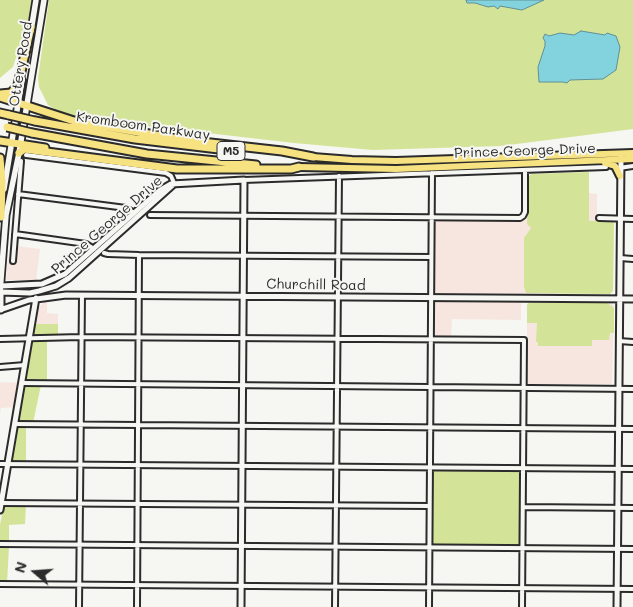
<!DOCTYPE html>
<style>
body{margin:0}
#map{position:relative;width:633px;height:607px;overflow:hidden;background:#f6f6f2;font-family:Mali,sans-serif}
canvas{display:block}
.north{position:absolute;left:10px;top:547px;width:50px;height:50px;-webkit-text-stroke:4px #f6f6f2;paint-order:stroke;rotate:288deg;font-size:14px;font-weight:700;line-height:20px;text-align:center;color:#2b2b2b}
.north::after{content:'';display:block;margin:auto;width:18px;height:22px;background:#2b2b2b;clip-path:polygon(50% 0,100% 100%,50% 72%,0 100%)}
</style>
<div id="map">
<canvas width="633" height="607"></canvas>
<div class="north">N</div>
</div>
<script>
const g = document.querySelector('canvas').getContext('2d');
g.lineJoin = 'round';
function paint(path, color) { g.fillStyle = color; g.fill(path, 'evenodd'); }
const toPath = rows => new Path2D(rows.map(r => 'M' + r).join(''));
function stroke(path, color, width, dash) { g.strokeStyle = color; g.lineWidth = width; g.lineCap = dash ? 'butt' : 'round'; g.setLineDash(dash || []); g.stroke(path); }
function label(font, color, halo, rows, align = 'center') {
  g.font = font + ' Mali,sans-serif'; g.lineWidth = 4; g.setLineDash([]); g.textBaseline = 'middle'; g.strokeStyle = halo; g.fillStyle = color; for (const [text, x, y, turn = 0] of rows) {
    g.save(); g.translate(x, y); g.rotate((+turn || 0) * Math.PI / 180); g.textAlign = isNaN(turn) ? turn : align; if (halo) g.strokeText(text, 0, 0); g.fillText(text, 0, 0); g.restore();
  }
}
const built = toPath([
 [589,172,589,193,597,194,597,221,612,221,614,223,613,291,610,294,436,293,435,291,435,222,437,219,527,220,528,178,531,174],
 [16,246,40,249,36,281,6,280,8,258,15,259],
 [435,300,521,300,521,320,452,319,451,338,437,337,434,335],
 [45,301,47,301,47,313,58,314,58,324,36,324,39,307],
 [529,302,611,303,614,305,612,384,527,384,527,304],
 [0,382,20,383,15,407,1,408,0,413]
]);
const green = toPath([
 [0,0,32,0,30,14,13,67,0,78],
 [49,0,633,0,633,129,501,146,373,150,294,143,68,117,48,105,39,87,38,78],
 [589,172,589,221,612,221,614,223,613,291,610,294,526,293,524,287,524,238,531,228,527,224,528,178,531,174],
 [529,303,607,303,614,308,614,333,610,333,609,340,592,340,592,346,538,346,538,342,536,342,537,323,527,323,527,305],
 [35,324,58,324,58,335,33,335],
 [32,338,47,339,47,382,25,381],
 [24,385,41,385,33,423,17,421],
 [18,426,26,426,26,462,14,462,12,459],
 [435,469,522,470,521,546,432,545,432,471],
 [6,505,26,505,25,524,9,525,9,543,0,542,0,525,3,509],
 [0,547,9,547,7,583,0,582]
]);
const water = toPath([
 [466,0,544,0,522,10,500,6,498,9,494,6,488,7,475,3,467,3,466,0],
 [581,31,605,35,607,33,616,36,620,47,616,70,603,79,570,80,567,83,563,82,539,82,538,67,545,46,545,41,543,38,545,34,549,36,560,33,574,35,581,31]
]);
const minor = toPath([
 [26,155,166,173,171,176,174,183],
 [619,168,633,166],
 [244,180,606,167],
 [18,194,126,208,134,213],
 [150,215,520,218,523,216,525,212,525,170],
 [599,218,633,219],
 [15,234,86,244,94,249],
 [104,253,108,254,139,255,431,257],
 [620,258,633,259],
 [13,261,21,161],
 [0,339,81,337,524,340,522,607],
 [619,341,633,342],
 [0,367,25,365],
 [22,383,633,389],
 [15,424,633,429],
 [0,464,633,469],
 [1,503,429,506],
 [523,507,633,508],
 [0,544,633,549],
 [0,584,633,589],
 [79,607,82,295],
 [137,607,139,255],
 [335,607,339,176],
 [429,607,432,173]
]);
const tertiary = toPath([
 [1,286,42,284,65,274,159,191,171,184,244,180,241,607],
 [0,310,29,300,66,295,633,299],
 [1,310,1,292,30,293,39,291,56,286,69,278,174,184],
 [0,510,36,298],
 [617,607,621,158]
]);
const secondary = toPath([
 [31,31,36,0],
 [4,189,22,80],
 [0,292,6,215,19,153,44,0]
]);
const primary = toPath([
 [313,157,352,160,396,161,633,153],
 [605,163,615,166,620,176],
 [299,167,396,169,633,159]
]);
const motorway = toPath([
 [0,94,11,93,18,85,31,27],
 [0,97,74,121,184,140,282,151,313,157],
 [0,113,9,115],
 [35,121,135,139,227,150],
 [32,133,147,154,256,165],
 [0,141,45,148],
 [19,153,24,149,177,169,291,169,299,167],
 [0,158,2,182,1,217]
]);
const motorwayBridge = toPath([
 [9,115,35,121],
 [7,127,32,133]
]);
const shields = [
 [231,151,28]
];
const shieldNames = [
 ["M5",231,151]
];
const streetNames = [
 ["Ottery Road",21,64,-81],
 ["Kromboom Parkway",143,126,8],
 ["Prince George Drive",525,151,-2],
 ["Prince George Drive",107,225,-41],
 ["Churchill Road",316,285,1]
];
paint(built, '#f7e6df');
paint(green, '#d3e498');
paint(water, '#83d3de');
stroke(water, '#609096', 1);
stroke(minor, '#2b2b2b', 8);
stroke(tertiary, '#2b2b2b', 9);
stroke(secondary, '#2b2b2b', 9);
stroke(primary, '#2b2b2b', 10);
stroke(motorway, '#2b2b2b', 11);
stroke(minor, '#f6f6f2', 4);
stroke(tertiary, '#f6f6f2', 5);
stroke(secondary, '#f6f6f2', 5.5);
stroke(primary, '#f7e281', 6);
stroke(motorway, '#f7e281', 7);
stroke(motorwayBridge, '#2b2b2b', 11, []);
stroke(motorwayBridge, '#f7e281', 7);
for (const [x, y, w] of shields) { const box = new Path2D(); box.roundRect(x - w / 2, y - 9.5, w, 19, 4); g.fillStyle = '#f6f6f2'; g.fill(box); stroke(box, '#2b2b2b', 1); }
label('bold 12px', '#2b2b2b', null, shieldNames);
label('14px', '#2b2b2b', '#f6f6f2', streetNames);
</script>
